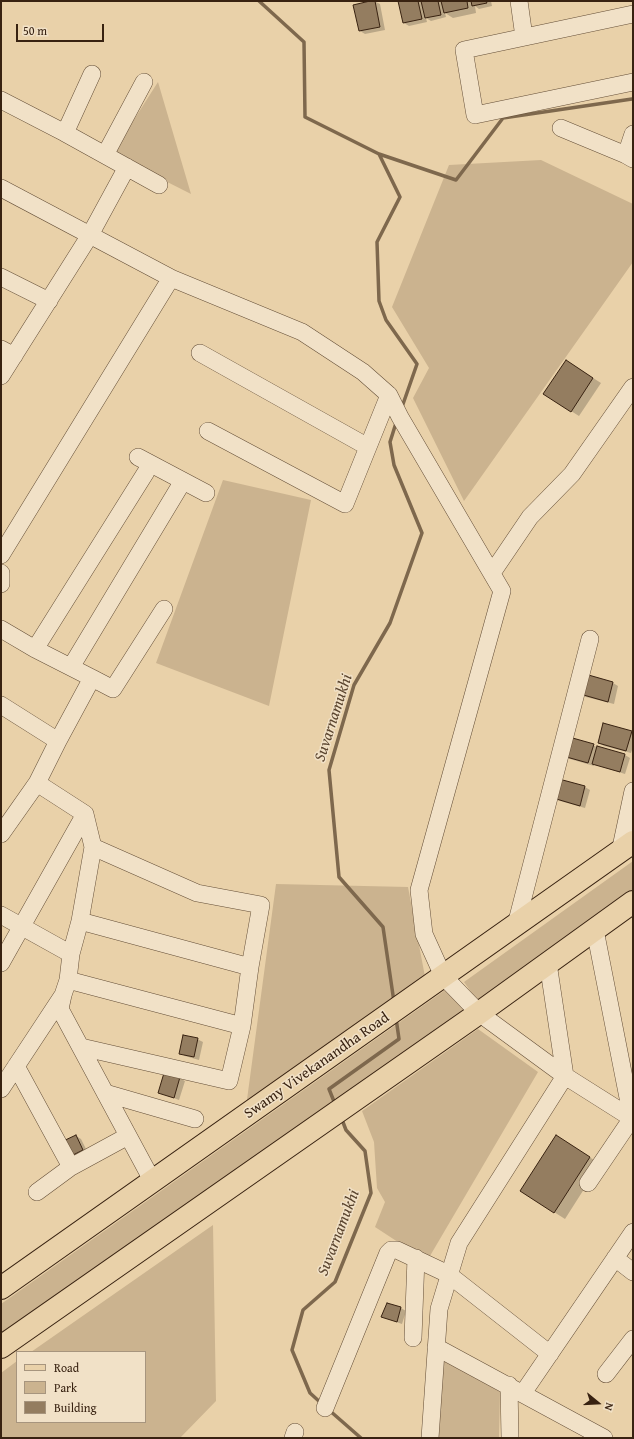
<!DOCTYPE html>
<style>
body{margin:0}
#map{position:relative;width:634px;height:1439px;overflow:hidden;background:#e9d1a9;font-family:"Gentium Book Plus",serif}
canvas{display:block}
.frame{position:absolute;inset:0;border:2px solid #382211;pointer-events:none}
.legend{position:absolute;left:16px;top:1351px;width:130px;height:72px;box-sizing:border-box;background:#f1e1c7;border:1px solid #a7957e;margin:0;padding:5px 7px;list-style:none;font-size:12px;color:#382211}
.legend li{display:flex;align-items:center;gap:8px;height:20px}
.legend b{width:20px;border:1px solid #a7957e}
.north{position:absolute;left:578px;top:1383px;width:40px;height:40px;-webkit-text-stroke:3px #f1e1c7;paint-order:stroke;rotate:108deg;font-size:11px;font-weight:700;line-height:16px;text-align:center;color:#382211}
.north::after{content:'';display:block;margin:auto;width:14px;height:18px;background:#382211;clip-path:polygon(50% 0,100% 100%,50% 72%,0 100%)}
.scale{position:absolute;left:16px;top:24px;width:88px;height:18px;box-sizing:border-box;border:2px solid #382211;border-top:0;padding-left:5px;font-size:12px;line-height:14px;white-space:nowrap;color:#382211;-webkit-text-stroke:3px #f1e1c7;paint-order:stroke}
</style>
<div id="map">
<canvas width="634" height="1439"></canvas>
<div class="frame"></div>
<ul class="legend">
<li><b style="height:5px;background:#e9d1a9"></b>Road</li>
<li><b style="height:11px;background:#cbb38f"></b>Park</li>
<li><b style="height:11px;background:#947d60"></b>Building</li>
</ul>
<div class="north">N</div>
<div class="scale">50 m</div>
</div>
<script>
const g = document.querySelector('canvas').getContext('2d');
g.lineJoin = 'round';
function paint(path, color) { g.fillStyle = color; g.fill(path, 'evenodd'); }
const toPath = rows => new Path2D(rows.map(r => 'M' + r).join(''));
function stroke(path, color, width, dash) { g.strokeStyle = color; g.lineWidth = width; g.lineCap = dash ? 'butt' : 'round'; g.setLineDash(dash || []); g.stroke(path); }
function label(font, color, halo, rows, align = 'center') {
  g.font = font + ' "Gentium Book Plus",serif'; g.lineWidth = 3; g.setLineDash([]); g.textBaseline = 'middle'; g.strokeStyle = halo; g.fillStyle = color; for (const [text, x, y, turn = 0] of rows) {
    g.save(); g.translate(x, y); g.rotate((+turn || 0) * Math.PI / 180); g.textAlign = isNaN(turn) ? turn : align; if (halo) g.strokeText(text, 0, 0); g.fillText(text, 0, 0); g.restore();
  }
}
const green = toPath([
 [158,82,191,194,112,154],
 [541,160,633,204,633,262,464,501,413,398,429,368,392,307,449,165],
 [223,480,311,500,269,706,156,663],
 [633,861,633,891,478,1002,464,982],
 [276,884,408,887,426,982,246,1107],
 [448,988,464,1011,1,1339,1,1304],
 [478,1029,538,1072,427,1261,375,1227,385,1202,377,1188,374,1142,362,1111],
 [213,1225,216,1401,180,1438,1,1438,1,1373,17,1361,17,1422,145,1422,145,1352,31,1352],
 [435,1353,500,1392,499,1438,435,1438]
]);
const shadow = toPath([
 [374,1,380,4,385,30,365,34,360,31],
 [399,1,491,1,492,6,479,9,475,6,476,13,453,18,445,13,446,17,431,21,426,18,427,22,409,26,404,23],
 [574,366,601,383,579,416,571,411],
 [586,676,613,683,618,686,614,704,586,697,581,694],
 [631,732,633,733,633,747,631,753,604,746,599,743],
 [593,745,598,748,625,755,630,758,625,774,599,766,594,764,594,766,570,759,564,756],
 [560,780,585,787,590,790,585,808,560,801,554,798],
 [197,1039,203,1042,199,1060,185,1056,180,1053],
 [179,1078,185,1081,179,1100,160,1093],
 [76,1136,81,1139,88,1153,73,1161],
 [568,1143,600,1164,565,1219,554,1212],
 [401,1308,406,1311,402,1324,382,1317]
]);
const stream = toPath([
 [259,1,304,42,305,117,379,154,400,197,377,242,379,301,386,320,417,364,402,407],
 [379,154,456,180,503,118,632,99],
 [394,1002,383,927,339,877,329,770,354,685,390,623,422,533,394,465,390,442,396,423],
 [335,1104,329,1089,399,1039,396,1018],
 [321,1403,310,1393,292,1350,303,1310,335,1282,371,1193,365,1151,346,1130,341,1117],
 [329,1410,361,1438]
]);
const building = toPath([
 [370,1,375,1,380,27,359,31,353,5,370,1],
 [398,1,418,1,422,19,403,23,398,1],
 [421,1,438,1,441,15,425,18,421,1],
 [441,1,467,1,468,8,444,13,441,1],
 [471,1,486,1,487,3,472,6,471,1],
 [566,360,593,378,571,412,543,394,566,360],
 [585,674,613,682,608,702,580,694,585,674],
 [603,723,632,731,626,751,598,743,603,723],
 [569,737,594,744,588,763,563,756,569,737],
 [597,746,625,754,620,772,592,764,597,746],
 [559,779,585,786,580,806,553,798,559,779],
 [183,1035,198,1038,194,1057,179,1054,183,1035],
 [164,1073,180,1077,174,1098,158,1093,164,1073],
 [76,1135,83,1150,67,1158,59,1143,76,1135],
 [556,1135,590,1157,554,1213,520,1191,556,1135],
 [387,1303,401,1307,397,1322,381,1317,387,1303]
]);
const minor = toPath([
 [519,1,524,37],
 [633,14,464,50,475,115,633,82],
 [1,100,65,133,159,185],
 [561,128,626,155],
 [65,133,92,74],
 [633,134,626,155,633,159],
 [105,155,144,82],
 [1,188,171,278,302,332,363,372,389,395,400,417,502,591,419,890,424,934,443,976,479,1013,565,1076,633,1119],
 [1,277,49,301],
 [1,349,14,356],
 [200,353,368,447],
 [1,376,90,235,127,167],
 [208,431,345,504,389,395],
 [138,457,206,493],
 [1,555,171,278],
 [1,573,1,584],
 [492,573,530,517,572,474,633,387],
 [1,629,35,649,92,678,58,741],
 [35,649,146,472],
 [71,667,183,481],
 [92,678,113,689,164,609],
 [1,705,58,741,37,783],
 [1,834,37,783,85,814,93,847,80,921,71,954,68,980,63,995,60,1009,153,1182],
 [620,852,633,791],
 [1,915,71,954],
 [80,921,250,967],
 [516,925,590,639],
 [1,963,85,814],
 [68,980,242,1026],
 [81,1047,229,1081,242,1026,250,967,261,905,197,893,93,847],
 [16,1066,71,1167,128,1136],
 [1,1089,63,995],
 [105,1093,195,1119],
 [588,1183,632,1118,595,930],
 [37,1192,71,1167],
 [615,1258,633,1272],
 [413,1338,416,1258],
 [436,1347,604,1438],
 [606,1374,633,1339],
 [509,1385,510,1438],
 [523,1393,633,1232],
 [325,1408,388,1253,391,1250,397,1250,448,1274,550,1354],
 [293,1438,295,1432],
 [430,1438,439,1309,459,1243,565,1076,548,963]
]);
const major = toPath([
 [1,1288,633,842],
 [1,1347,479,1013,633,902]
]);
const streetNames = [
 ["Swamy Vivekanandha Road",317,1066,-35]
];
const waterNames = [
 ["Suvarnamukhi",334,718,-72],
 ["Suvarnamukhi",339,1233,-69]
];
paint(green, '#cbb38f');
paint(shadow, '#0003');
stroke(stream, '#7e684d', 3.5);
paint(building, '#947d60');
stroke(building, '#382211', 1);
stroke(minor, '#644e37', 18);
stroke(major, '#382211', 24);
stroke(minor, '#f1e1c7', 17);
stroke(major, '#e9d1a9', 22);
label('15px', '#382211', '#f1e1c7', streetNames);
label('italic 16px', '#5b452f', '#f1e1c7', waterNames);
</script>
